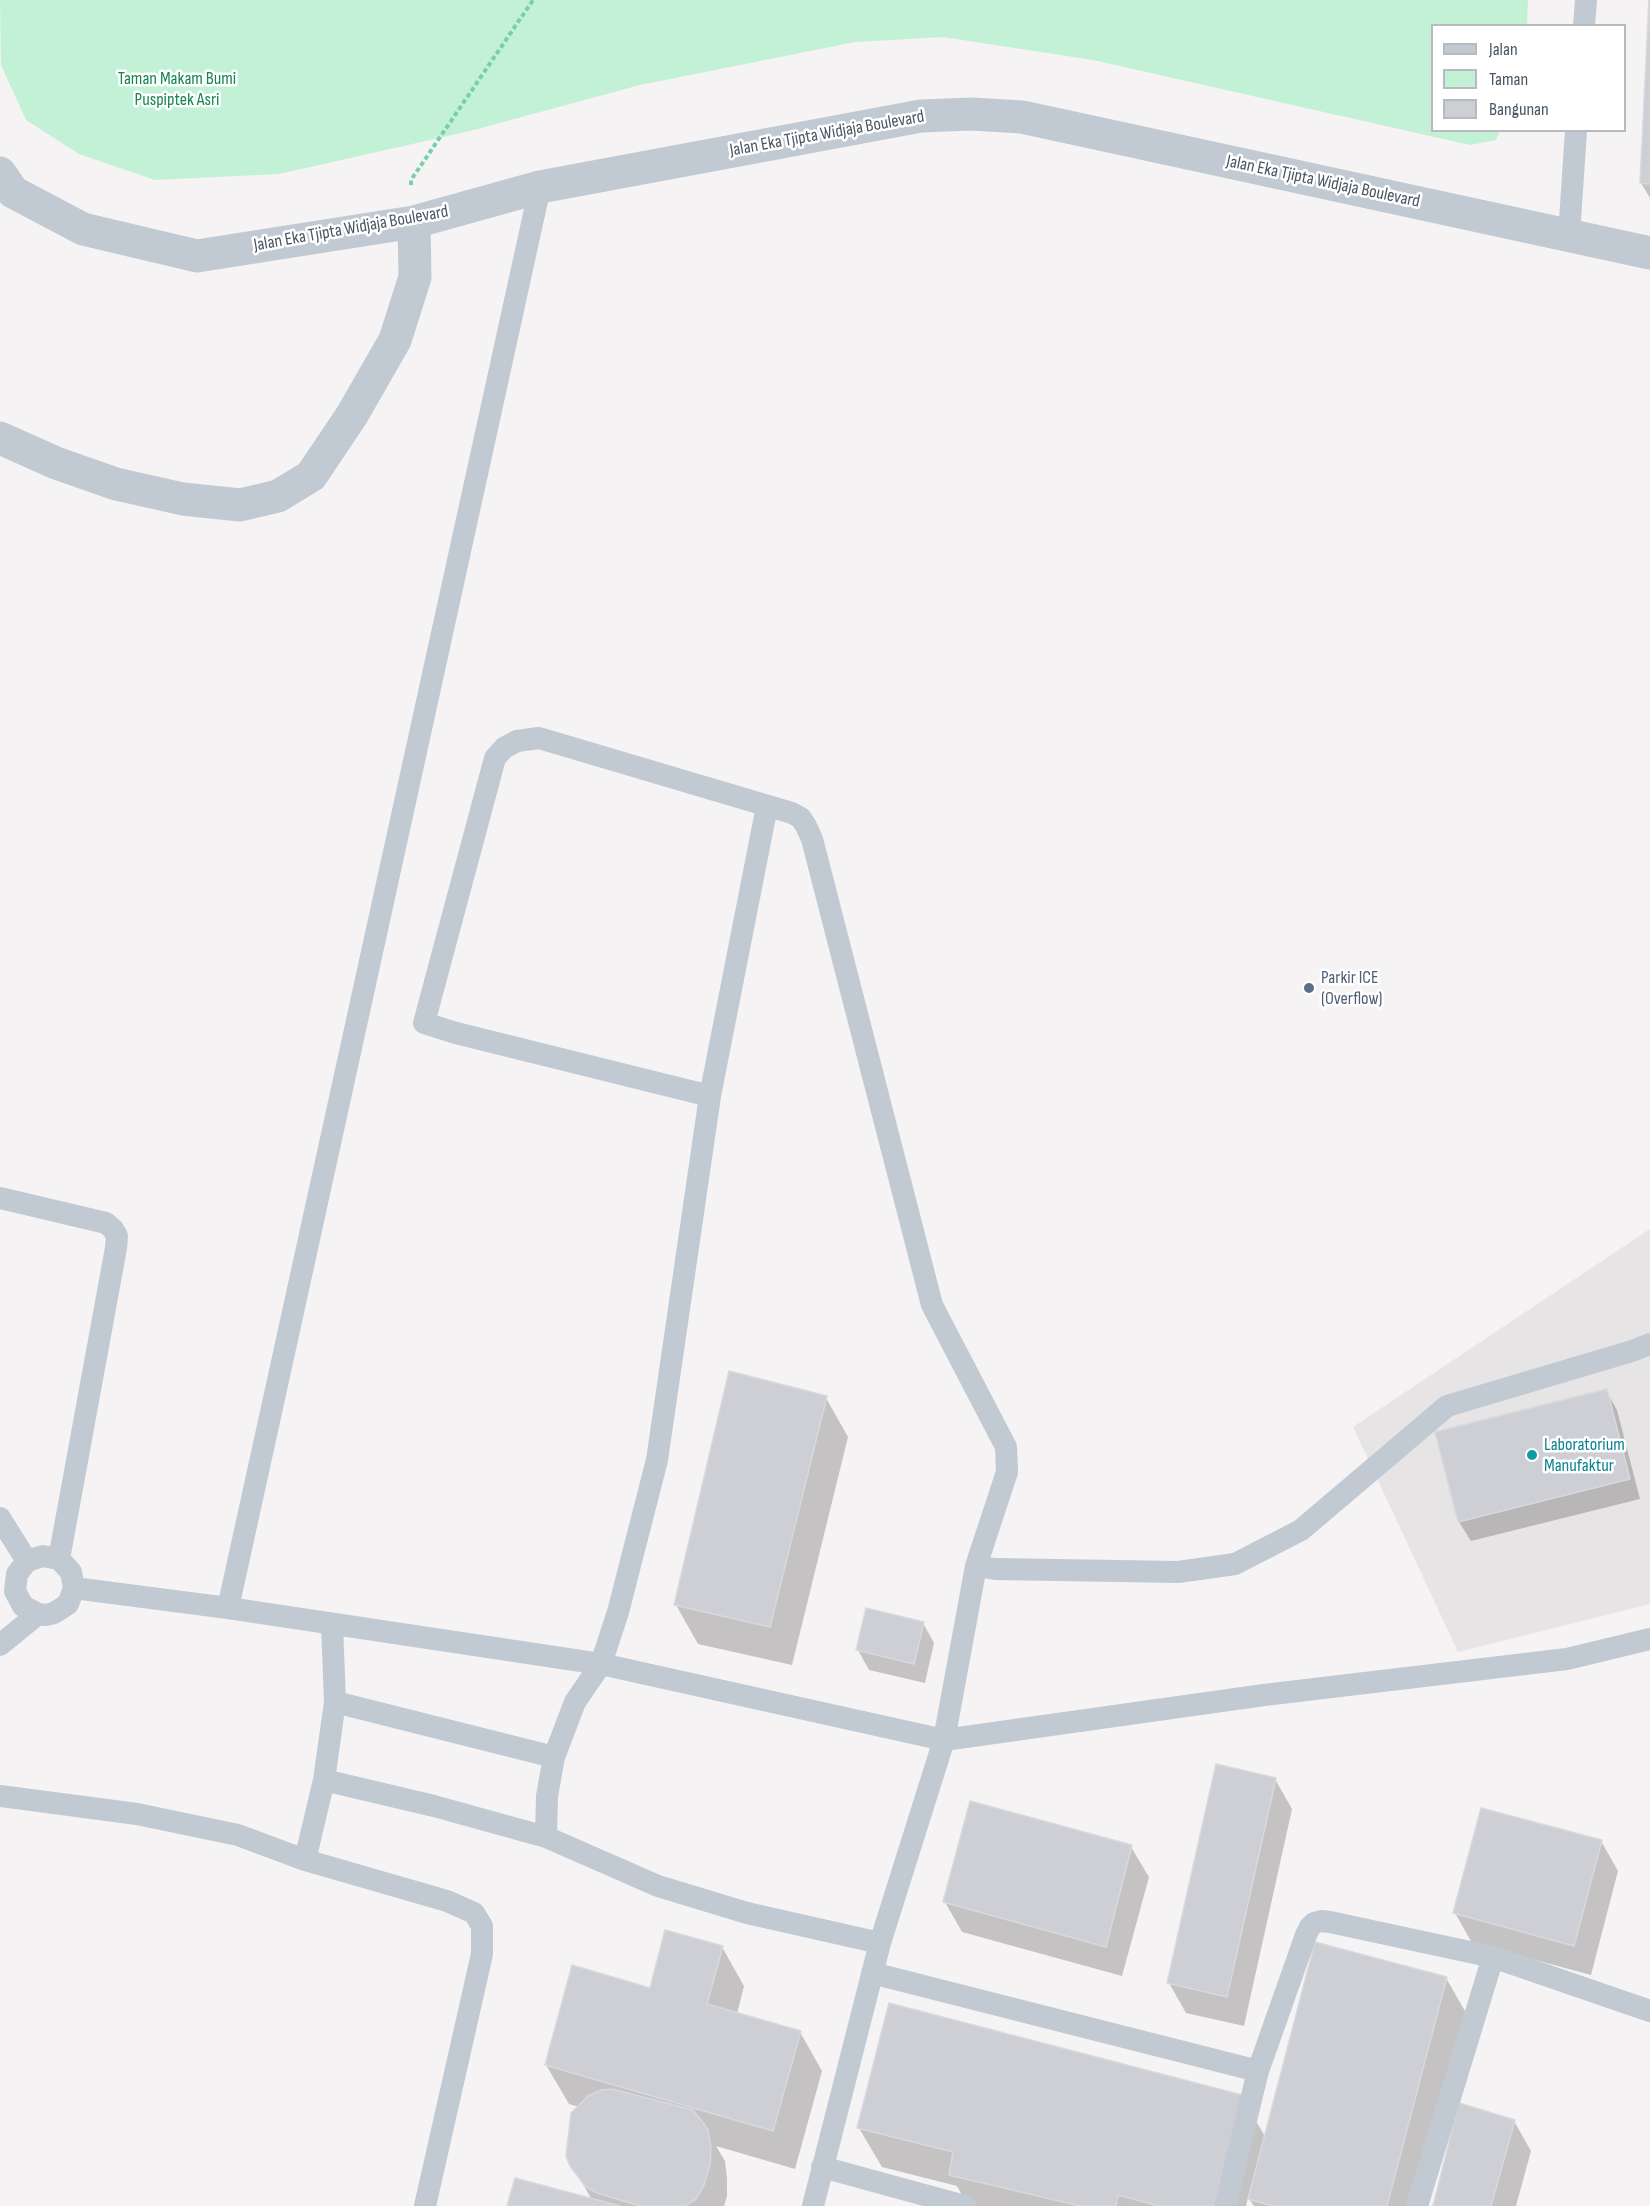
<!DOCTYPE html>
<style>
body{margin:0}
#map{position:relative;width:1650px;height:2206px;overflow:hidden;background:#f5f3f3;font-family:"Sofia Sans Condensed",sans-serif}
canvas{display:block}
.legend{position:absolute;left:1431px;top:24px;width:195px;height:108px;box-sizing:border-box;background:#fff;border:2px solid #b7bbc0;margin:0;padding:8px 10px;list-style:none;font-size:18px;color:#4a5661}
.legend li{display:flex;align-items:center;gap:12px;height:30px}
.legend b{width:30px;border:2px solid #b7bbc0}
</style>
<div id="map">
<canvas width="1650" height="2206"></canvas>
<ul class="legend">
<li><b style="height:8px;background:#c1cad2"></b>Jalan</li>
<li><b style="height:16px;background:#c3f1d5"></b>Taman</li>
<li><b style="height:16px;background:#cdcfd5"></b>Bangunan</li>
</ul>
</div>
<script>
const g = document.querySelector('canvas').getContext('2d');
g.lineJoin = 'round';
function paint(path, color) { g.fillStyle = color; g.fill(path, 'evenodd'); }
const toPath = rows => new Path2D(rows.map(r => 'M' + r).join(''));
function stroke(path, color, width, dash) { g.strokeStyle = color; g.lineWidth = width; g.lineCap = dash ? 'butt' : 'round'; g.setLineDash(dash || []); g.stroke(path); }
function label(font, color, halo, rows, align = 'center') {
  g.font = font + ' "Sofia Sans Condensed",sans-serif'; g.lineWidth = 5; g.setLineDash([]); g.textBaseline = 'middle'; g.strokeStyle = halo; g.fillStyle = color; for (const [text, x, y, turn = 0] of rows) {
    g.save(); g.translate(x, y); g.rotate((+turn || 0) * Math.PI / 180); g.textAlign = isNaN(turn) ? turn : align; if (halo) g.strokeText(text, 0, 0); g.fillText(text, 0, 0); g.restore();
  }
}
const education = toPath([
 [1650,1229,1650,1604,1458,1652,1353,1427]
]);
const green = toPath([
 [0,0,1528,0,1527,25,1432,26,1432,130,1500,131,1496,140,1470,145,1093,60,943,37,855,42,640,85,470,131,279,174,155,180,79,154,26,120,1,65]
]);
const shadow = toPath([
 [1650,0,1650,198,1641,183],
 [1606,1391,1617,1410,1640,1499,1471,1541,1459,1522],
 [826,1398,848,1437,792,1665,698,1644,676,1605],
 [923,1623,934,1643,925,1683,869,1670,858,1650],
 [1275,1779,1292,1809,1244,2026,1186,2013,1169,1983],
 [1601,1841,1618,1871,1591,1975,1472,1943,1455,1913],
 [1131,1847,1149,1877,1122,1976,962,1932,945,1902],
 [722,1947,744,1986,737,2014,800,2032,822,2071,795,2169,716,2146,725,2161,727,2179,727,2196,724,2206,509,2206,592,2200,572,2165,579,2107,569,2104,546,2065,651,1989],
 [1446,1978,1469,2018,1419,2206,1254,2206,1248,2197,1246,2206,968,2206,957,2186,882,2167,859,2128,1241,2096,1266,2138],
 [1514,2121,1531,2151,1516,2206,1435,2206]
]);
const building = toPath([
 [1649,0,1650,0,1650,184,1640,183,1649,0],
 [729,1371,827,1396,770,1627,674,1605,729,1371],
 [1607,1389,1630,1479,1458,1522,1435,1432,1607,1389],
 [866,1608,924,1622,914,1664,856,1650,866,1608],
 [1216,1764,1276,1778,1227,1997,1167,1983,1216,1764],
 [970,1801,1132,1845,1106,1947,943,1902,970,1801],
 [1481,1808,1602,1840,1574,1946,1453,1913,1481,1808],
 [665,1930,723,1946,707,2004,801,2031,773,2131,545,2065,572,1965,650,1988,665,1930],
 [1315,1942,1447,1977,1387,2206,1273,2206,1248,2199,1315,1942],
 [889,2003,1242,2095,1214,2206,1159,2206,1118,2195,1116,2206,1080,2206,949,2175,953,2152,857,2128,889,2003],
 [612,2089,693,2110,705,2125,708,2130,711,2148,710,2165,704,2185,696,2199,685,2206,640,2206,597,2193,585,2186,570,2166,566,2156,571,2113,588,2096,601,2090,612,2089],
 [1459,2103,1515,2120,1491,2206,1433,2206,1459,2103],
 [515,2178,620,2206,507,2206,515,2178]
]);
const path = toPath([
 [411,185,411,180,533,0]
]);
const service = toPath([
 [1584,26,1586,0],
 [1569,236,1576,130],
 [710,1096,456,1033,424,1023,491,773,495,758,504,748,517,741,539,738,792,813,801,818,806,826,812,839,932,1305,1006,1447,1007,1472,976,1566,944,1740,880,1943,813,2206],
 [0,1198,106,1223,113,1229,117,1236,116,1248,59,1559],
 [0,1518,27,1561],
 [976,1566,995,1569,1178,1572,1235,1564,1301,1530,1447,1406,1632,1351,1650,1344],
 [74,1588,228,1608,601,1664,944,1740,1264,1695,1567,1659,1650,1639],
 [228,1608,540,187],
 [332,1625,335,1702,324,1780,434,1806,546,1837,658,1886,747,1913,880,1943],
 [0,1645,38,1614,46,1615,54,1613,68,1604,74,1588,71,1572,59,1559,43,1556,27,1561,17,1574,15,1591,23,1606,38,1614],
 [335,1702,554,1757],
 [0,1796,137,1814,238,1835,305,1860,447,1901,474,1913,482,1926,482,1954,425,2206],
 [546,1837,547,1796,554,1757,575,1702,601,1664,618,1612,657,1460,710,1096,767,806],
 [305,1860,324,1780],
 [872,1973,1258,2071,1306,1935,1310,1927,1314,1923,1321,1921,1330,1922,1493,1957],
 [822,2167,965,2206],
 [1225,2206,1258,2071],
 [1417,2206,1493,1957,1650,2011]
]);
const tertiary = toPath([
 [0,173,13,192,83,229,197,256,414,222,540,187,921,116,972,114,1022,117,1650,253],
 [0,438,56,463,116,484,183,499,240,505,278,496,311,476,352,415,395,340,415,277,414,222]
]);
const markers = [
 [1309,988,6,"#5c6f8a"],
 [1532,1455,6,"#0f9aa8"]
];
const parkNames = [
 ["Taman Makam Bumi",177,79],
 ["Puspiptek Asri",177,100]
];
const streetNames = [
 ["Jalan Eka Tjipta Widjaja Boulevard",827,134,-10],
 ["Jalan Eka Tjipta Widjaja Boulevard",1323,182,12],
 ["Jalan Eka Tjipta Widjaja Boulevard",351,229,-10]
];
const serviceNames = [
 ["Parkir ICE",1321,978],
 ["(Overflow)",1321,999]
];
const cultureNames = [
 ["Laboratorium",1544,1445],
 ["Manufaktur",1544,1466]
];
paint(education, '#e6e4e5');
paint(green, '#c3f1d5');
paint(shadow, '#0003');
paint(building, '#cdcfd5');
stroke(building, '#d7d9de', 1.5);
stroke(path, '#7ad0a6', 4, [4.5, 3]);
stroke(service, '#c1cad2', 22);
stroke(tertiary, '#c1cad2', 33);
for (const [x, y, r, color] of markers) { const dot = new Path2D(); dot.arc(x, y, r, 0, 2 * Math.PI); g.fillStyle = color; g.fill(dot); stroke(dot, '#fff', 2); }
label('18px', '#17864f', '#fff', parkNames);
label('18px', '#4a5661', '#fff', streetNames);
label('18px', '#4e5e75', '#fff', serviceNames, 'left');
label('18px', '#0d838f', '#fff', cultureNames, 'left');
</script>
